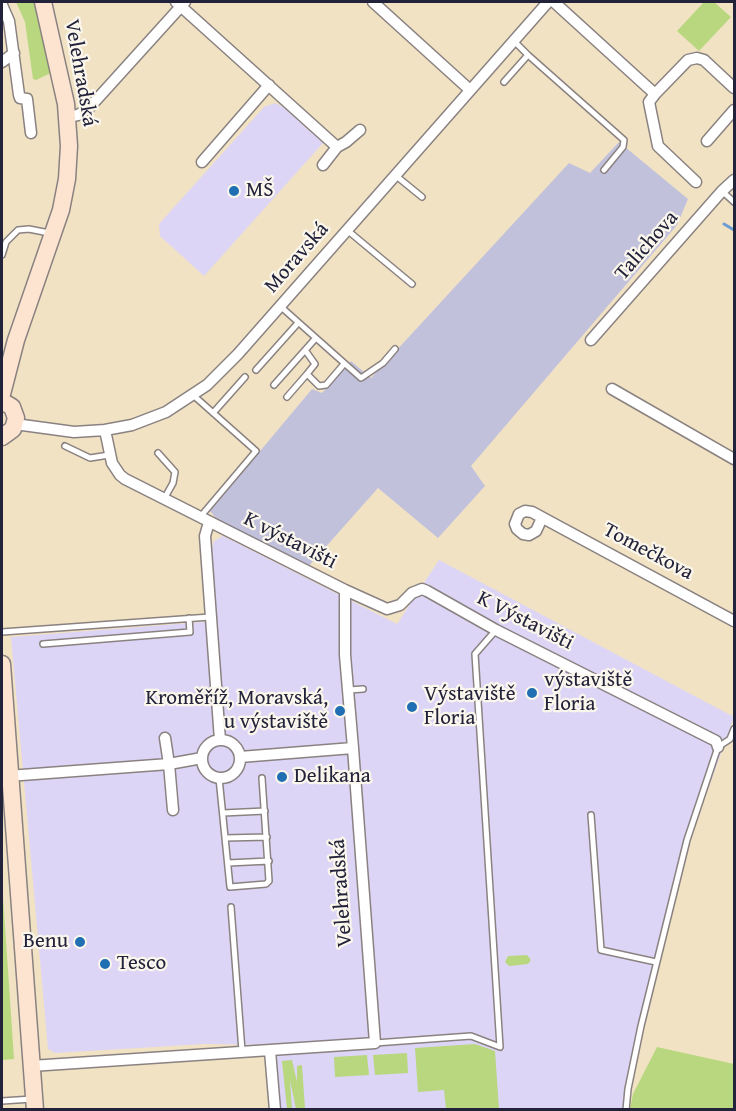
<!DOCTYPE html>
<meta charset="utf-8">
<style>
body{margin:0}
#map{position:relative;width:736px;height:1111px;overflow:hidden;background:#f1e2c4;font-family:"Gentium Book Plus",serif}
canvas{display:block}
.frame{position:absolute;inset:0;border:3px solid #22223b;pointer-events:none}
</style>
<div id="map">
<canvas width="736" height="1111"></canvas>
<div class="frame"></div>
</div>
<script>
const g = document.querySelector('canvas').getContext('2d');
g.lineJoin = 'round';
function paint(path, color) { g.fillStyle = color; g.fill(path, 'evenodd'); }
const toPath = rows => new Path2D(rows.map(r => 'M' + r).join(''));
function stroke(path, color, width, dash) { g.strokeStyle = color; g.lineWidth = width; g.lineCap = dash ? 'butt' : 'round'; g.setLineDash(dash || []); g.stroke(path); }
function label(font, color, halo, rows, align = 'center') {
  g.font = font + ' "Gentium Book Plus",serif'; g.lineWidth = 4.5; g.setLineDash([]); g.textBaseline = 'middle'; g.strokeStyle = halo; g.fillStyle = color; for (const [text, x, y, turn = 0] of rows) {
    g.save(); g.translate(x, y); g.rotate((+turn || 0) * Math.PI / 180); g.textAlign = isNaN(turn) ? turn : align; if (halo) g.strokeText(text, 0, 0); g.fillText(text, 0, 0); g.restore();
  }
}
const built = toPath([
 [275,103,283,107,323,143,204,276,160,236,159,224,264,107],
 [223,536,397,624,439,560,734,717,690,840,651,993,625,1109,280,1109,273,1045,205,1044,55,1053,48,1049,11,637,217,621,212,549,214,541]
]);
const industrial = toPath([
 [619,142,688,199,677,225,471,466,485,486,438,538,378,488,307,568,220,523,210,511,312,389,322,393,351,361,371,378,569,163,590,173]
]);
const green = toPath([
 [16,2,35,2,51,73,36,80,33,79,25,22],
 [704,2,714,2,731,17,699,51,677,31],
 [2,882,14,1059,2,1060],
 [527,955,531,960,528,964,509,966,505,962,508,956],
 [475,1044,495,1051,499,1109,446,1109,444,1090,418,1092,415,1048],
 [657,1047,734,1064,734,1109,630,1109,633,1094],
 [407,1053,408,1073,375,1075,373,1055],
 [367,1055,369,1075,335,1077,334,1057],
 [292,1060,297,1082,297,1066,302,1065,305,1109,296,1109,290,1080,292,1109,287,1109,282,1061]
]);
const stream = toPath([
 [724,224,734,230]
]);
const lane = toPath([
 [528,55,624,140,623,147,604,170],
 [504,82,528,55,513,40],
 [395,175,422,197],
 [722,191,734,202],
 [347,230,412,284],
 [2,255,6,242,18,230,29,229,49,233],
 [280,306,361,378,383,363,395,349],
 [305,350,315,364,307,374],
 [256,370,298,323],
 [274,385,315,339],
 [193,395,256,451,201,516],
 [287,397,307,374,319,386,326,385,344,364],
 [213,413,245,377],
 [65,446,90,458,109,455],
 [158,453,175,472,173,483,164,499],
 [2,632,210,617],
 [43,644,190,632,189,618],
 [349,690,363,689],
 [219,778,230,887,266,884,269,881,262,778],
 [223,813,265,811],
 [591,815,601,950,656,962],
 [225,838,267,837],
 [228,863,269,861],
 [231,907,242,1051],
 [375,1043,471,1036,500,1047,475,654,496,630],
 [2,1101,32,1099],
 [626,1110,628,1089,641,1026,687,840,718,747,730,739,734,729]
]);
const street = toPath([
 [176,2,337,147],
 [373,2,470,90],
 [554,2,655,94,688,60,697,58,704,60,734,88],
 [2,5,9,21,19,95,20,98,27,99,31,133],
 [2,62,14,53],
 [655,94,649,102,658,146,696,182],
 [67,117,78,115,89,108,185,2],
 [707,141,734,110],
 [202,162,269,85],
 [323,165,337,147,346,142,360,130],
 [591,340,722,191,734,180],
 [612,389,734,459],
 [15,424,74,432,105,430,132,425,166,412,207,385,238,354,548,2],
 [105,430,112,463,120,475,125,479,345,590,345,655,353,748],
 [542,518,536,531,529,535,523,534,517,529,515,524,519,514,525,511,532,512,734,621],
 [209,522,205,536,220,740],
 [345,590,387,609,400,605,412,593,422,589,427,591,496,630,716,741,718,747],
 [165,738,169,764,202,758],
 '202 759a19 19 0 1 1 38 0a19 19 0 1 1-38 0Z',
 [8,776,169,764,173,810],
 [270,1051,275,1110],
 [31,1066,375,1043,353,748,240,757]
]);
const secondary = toPath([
 [2,394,16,340,61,210,67,179,69,146,66,104,43,2],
 [2,401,12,407,16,418,13,429,2,437],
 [2,664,35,1110]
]);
const markers = [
 [234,191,6,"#1f6fb2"],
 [532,693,6,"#1f6fb2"],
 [412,707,6,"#1f6fb2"],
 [340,711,6,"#1f6fb2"],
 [282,777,6,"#1f6fb2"],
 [80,942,6,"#1f6fb2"],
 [105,964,6,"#1f6fb2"]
];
const streetNames = [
 ["Velehradská",80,73,80],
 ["Talichova",647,246,-49],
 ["Moravská",297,258,-49],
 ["K výstavišti",290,541,27],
 ["Tomečkova",648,552,28],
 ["K Výstavišti",525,621,27],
 ["Velehradská",342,893,-94]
];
const poiNames = [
 ["MŠ",246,191],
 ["výstaviště",544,681],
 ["Floria",544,705],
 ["Výstaviště",424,695],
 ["Floria",424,719],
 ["Kroměříž, Moravská,",328,699,"right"],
 ["u výstaviště",328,723,"right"],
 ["Delikana",294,777],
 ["Benu",68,942,"right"],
 ["Tesco",117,964]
];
paint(built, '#ddd5f6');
paint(industrial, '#c2c1dc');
paint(green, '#b8d77e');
stroke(stream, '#6b9cd5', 3);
stroke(lane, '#8a8280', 8);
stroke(street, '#8a8280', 13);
stroke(secondary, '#8a8280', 19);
stroke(lane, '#fff', 5);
stroke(street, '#fff', 10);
stroke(secondary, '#fde4d1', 16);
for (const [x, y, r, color] of markers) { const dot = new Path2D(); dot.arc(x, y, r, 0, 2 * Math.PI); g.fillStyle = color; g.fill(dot); stroke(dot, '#fbf7ec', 2); }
label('21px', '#22223b', '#fbf7ec', streetNames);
label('21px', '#22223b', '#fbf7ec', poiNames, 'left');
</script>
